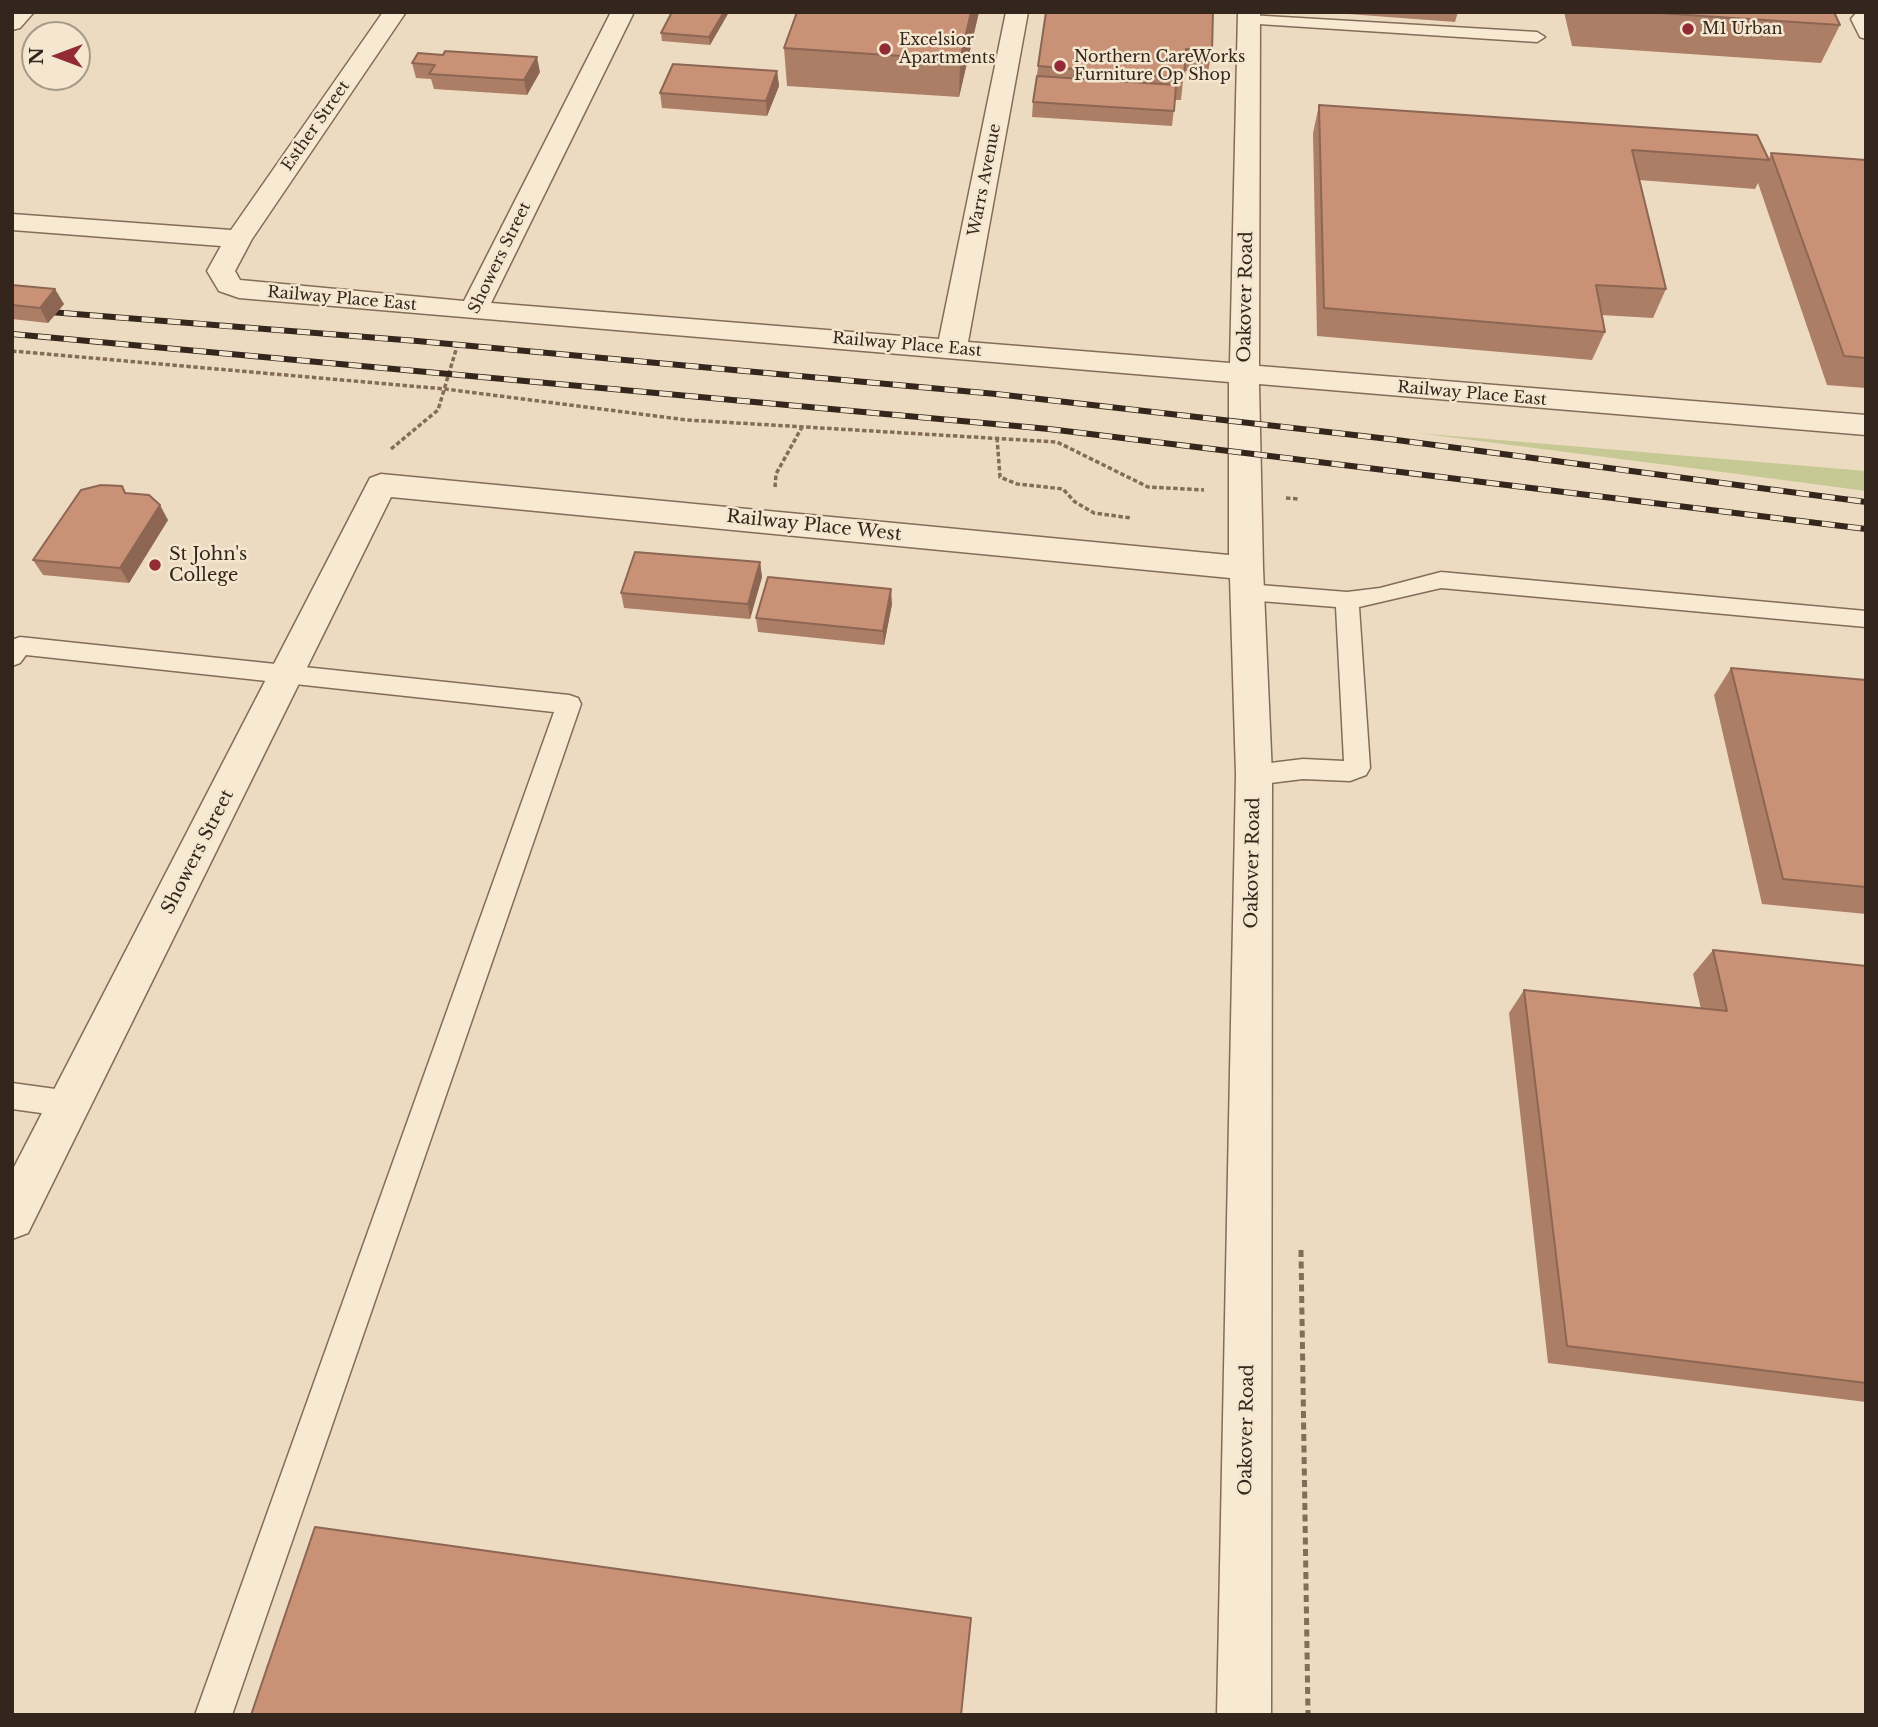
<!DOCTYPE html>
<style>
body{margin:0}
#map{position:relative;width:1878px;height:1727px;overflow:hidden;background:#ecdbc0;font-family:"Libre Baskerville",serif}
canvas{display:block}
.frame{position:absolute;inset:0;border:14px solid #34261c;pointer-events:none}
.north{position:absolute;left:21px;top:21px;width:70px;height:70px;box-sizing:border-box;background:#f4e6cf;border:2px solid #a79987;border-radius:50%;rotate:270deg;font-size:19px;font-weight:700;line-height:28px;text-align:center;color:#34261c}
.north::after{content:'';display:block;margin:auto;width:24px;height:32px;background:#912b34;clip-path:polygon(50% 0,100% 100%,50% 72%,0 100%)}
</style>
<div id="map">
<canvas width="1878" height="1727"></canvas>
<div class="frame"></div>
<div class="north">N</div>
</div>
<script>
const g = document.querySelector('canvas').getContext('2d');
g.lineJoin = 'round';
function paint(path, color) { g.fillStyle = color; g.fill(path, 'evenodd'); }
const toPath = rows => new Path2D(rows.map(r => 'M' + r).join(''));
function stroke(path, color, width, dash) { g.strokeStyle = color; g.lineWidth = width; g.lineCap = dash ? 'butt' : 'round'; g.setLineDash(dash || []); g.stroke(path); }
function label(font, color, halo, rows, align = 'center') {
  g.font = font + ' "Libre Baskerville",serif'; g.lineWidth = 5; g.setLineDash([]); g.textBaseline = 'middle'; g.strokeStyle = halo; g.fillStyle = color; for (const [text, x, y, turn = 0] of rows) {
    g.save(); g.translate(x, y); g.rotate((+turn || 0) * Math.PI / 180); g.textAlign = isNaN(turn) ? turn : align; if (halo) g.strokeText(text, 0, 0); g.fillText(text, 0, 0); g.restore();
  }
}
const green = toPath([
 [1417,433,1866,471,1866,491,1730,473]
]);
const pathFar1 = toPath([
 [12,351,445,389,687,420,1057,442,1148,487,1204,490],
 [997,438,1000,477,1017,484,1063,489,1075,502,1094,513,1131,518],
 [391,449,438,410,458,343],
 [775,487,776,474,802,427],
 [1286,498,1298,499]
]);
const path = toPath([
 [1301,1250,1308,1715]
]);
const lane = toPath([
 [1857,12,1866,12,1866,39,1860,37,1851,19,1857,12],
 [1249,15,1537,32,1545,37,1537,42,1243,23,1241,20,1249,15],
 [1441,572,1866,611,1866,627,1441,588,1359,607,1370,768,1366,775,1350,781,1303,779,1254,785,1245,782,1241,775,1245,768,1254,765,1303,759,1344,761,1336,607,1247,600,1239,598,1236,592,1239,586,1247,584,1347,592,1380,588,1441,572],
 [20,637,569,695,578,698,581,704,232,1715,195,1715,554,712,26,655,20,663,12,666,12,640,20,637],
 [12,1083,70,1091,80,1095,85,1104,80,1113,70,1117,12,1109,12,1083]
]);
const street = toPath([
 [12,12,34,12,20,28,12,30,12,12],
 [383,12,406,12,252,239,235,271,240,280,464,301,611,12,634,12,491,303,939,339,1006,12,1028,12,968,342,1230,363,1238,12,1260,12,1259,366,1866,415,1866,435,1259,384,1263,568,1272,775,1271,1715,1217,1715,1236,775,1230,578,391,497,28,1233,12,1239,12,1171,370,478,381,474,1229,555,1229,382,239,298,219,291,207,271,221,246,12,230,12,214,231,230,383,12]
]);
const rail = toPath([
 [12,309,417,341,996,394,1389,439,1866,502],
 [12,334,1049,429,1866,529]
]);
const wall = toPath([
 [729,12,710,45,662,41,661,33],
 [979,12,959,97,787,86,784,48],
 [1046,12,1212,51,1208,72,1184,71,1181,100,1175,100,1172,126,1032,117,1033,102],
 [1321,12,1458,12,1455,22],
 [1564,12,1834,12,1840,25,1821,63,1572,46],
 [412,63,540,72,527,95,434,89,431,79,416,78],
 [777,71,779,86,767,116,662,108,660,93],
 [1319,105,1769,159,1771,153,1866,160,1866,388,1827,385,1758,183,1755,189,1639,180,1666,289,1653,318,1601,315,1605,332,1592,360,1317,336,1313,133],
 [12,285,64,304,48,323,12,319],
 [126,493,168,520,129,583,43,575,33,560],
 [760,562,762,577,750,619,624,608,621,593],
 [892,604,884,645,758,632,756,618],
 [1731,668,1866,680,1866,914,1762,904,1714,695],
 [1713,950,1866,966,1866,1402,1548,1363,1509,1013,1524,990,1701,1009,1693,974]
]);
const shadedWall = toPath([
 [724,12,729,12,710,45,709,37],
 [971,12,979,12,959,97,960,60],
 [537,57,540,72,527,95,524,80],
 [777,71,779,86,767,116,766,101],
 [55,289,64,304,48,323,40,308],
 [160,505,168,520,129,583,120,568],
 [760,562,762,577,750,619,748,604],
 [891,589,892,604,884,645,883,631]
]);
const building = toPath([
 [672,12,724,12,709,37,661,33,672,12],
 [797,12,971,12,960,60,784,48,797,12],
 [1046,12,1213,12,1212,51,1186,49,1184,78,1038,66,1046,12],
 [1642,12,1834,12,1840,25,1642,12],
 [445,51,537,57,524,80,429,74,435,65,412,63,418,53,443,55,445,51],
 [673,64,777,71,766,101,660,93,673,64],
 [1037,76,1176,85,1174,111,1033,102,1037,76],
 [1319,105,1757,135,1769,160,1632,150,1666,289,1596,285,1605,332,1324,308,1319,105],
 [1771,153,1866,160,1866,358,1844,356,1771,153],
 [12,285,55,289,40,308,12,305,12,285],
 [101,485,122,486,125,493,149,495,160,505,120,568,33,560,81,490,101,485],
 [635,552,760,562,748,604,621,593,635,552],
 [768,577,891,589,883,631,756,618,768,577],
 [1731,668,1866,680,1866,887,1783,879,1731,668],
 [1713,950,1866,966,1866,1383,1567,1346,1524,990,1727,1011,1713,950],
 [315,1527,971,1618,961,1715,251,1715,315,1527]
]);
const markers = [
 [1688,29,7,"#912b34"],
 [885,49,7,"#912b34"],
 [1060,66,7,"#912b34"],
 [155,565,7,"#912b34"]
];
const farPoinames = [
 ["M1 Urban",1702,29],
 ["Excelsior",899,40],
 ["Apartments",899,58],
 ["Northern CareWorks",1074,57],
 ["Furniture Op Shop",1074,75]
];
const farStreetnames = [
 ["Esther Street",316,126,-55],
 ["Warrs Avenue",985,180,-79],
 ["Showers Street",500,258,-64],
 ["Railway Place East",342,299,5],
 ["Railway Place East",907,345,5],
 ["Railway Place East",1472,394,5]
];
const streetNames = [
 ["Oakover Road",1246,297,-89],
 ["Railway Place West",814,526,6],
 ["Showers Street",198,852,-63],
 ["Oakover Road",1253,863,-89],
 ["Oakover Road",1247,1430,-89]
];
const poiNames = [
 ["St John's",169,555],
 ["College",169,576]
];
paint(green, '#c7c994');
stroke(lane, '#846c59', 3);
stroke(street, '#846c59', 3);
stroke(pathFar1, '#846c59', 3.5, [4.5, 2.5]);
stroke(path, '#846c59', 5, [7, 4.5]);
paint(lane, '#f7e9d2');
paint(street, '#f7e9d2');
stroke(rail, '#34261c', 6);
stroke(rail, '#f4e6cf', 4.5, [13]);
paint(wall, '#ad7e66');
paint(shadedWall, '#8d6653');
paint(building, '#c99277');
stroke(building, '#8d6653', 2);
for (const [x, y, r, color] of markers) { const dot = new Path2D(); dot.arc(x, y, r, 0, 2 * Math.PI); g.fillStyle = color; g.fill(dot); stroke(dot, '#f4e6cf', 2.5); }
label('16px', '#34261c', '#f4e6cf', farPoinames, 'left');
label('16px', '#34261c', '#f4e6cf', farStreetnames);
label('18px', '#34261c', '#f4e6cf', streetNames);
label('18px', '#34261c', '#f4e6cf', poiNames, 'left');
</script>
